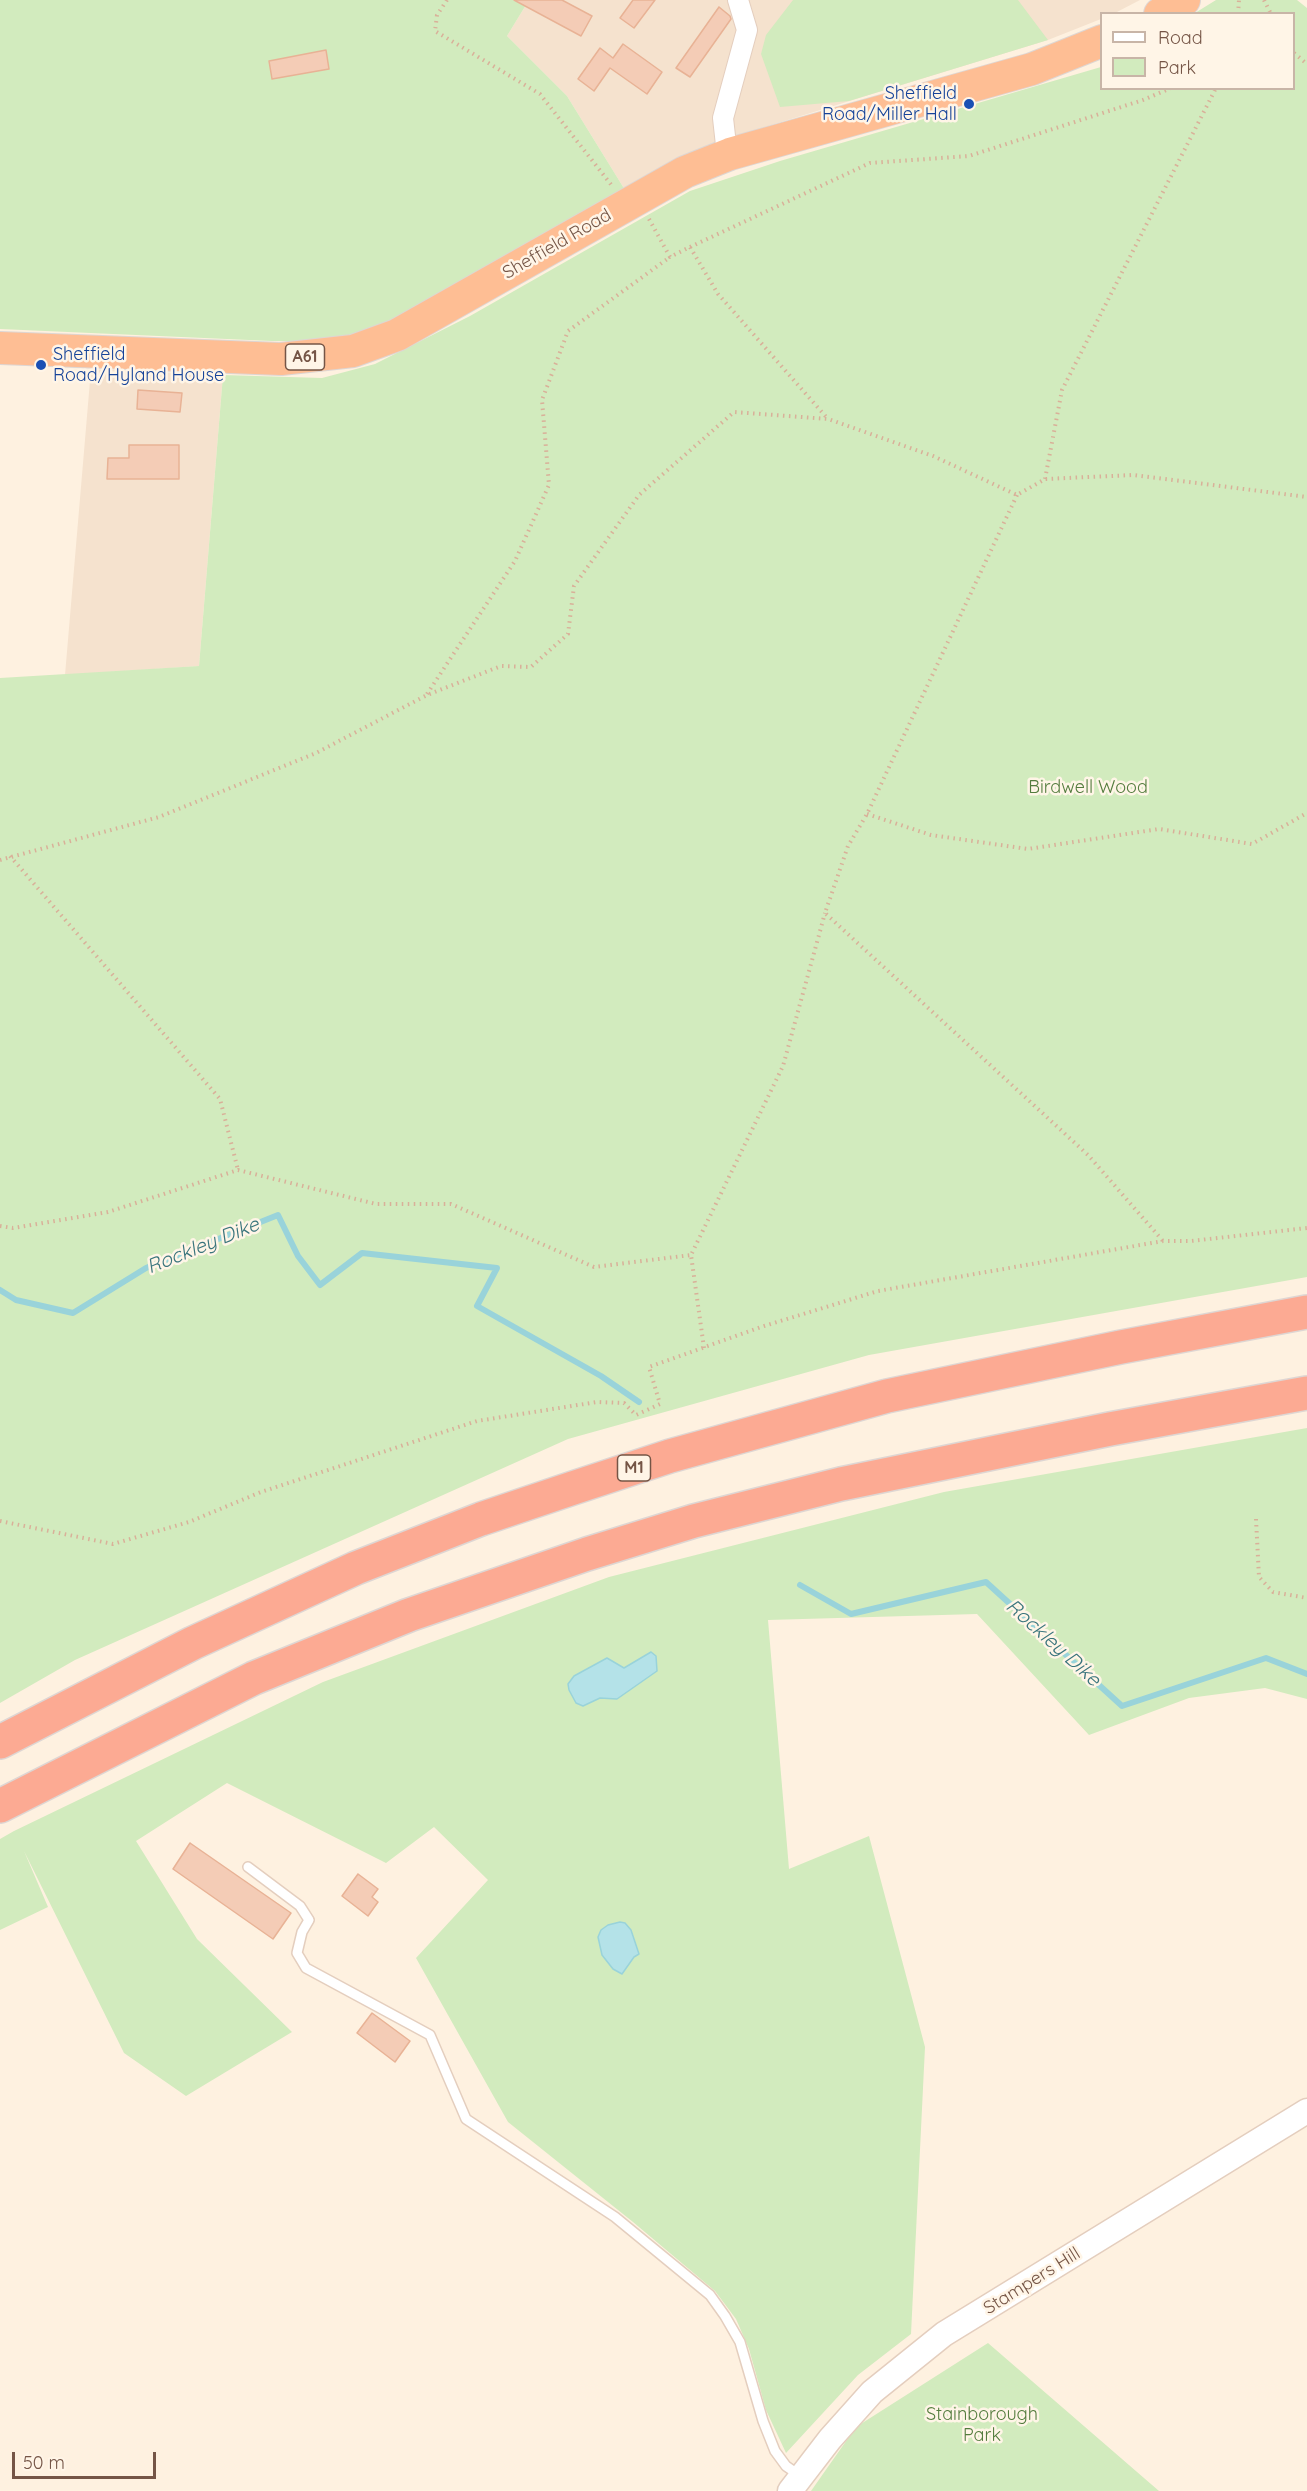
<!DOCTYPE html>
<style>
body{margin:0}
#map{position:relative;width:1307px;height:2491px;overflow:hidden;background:#fef1e0;font-family:Quicksand,sans-serif}
canvas{display:block}
.legend{position:absolute;left:1100px;top:12px;width:195px;height:78px;box-sizing:border-box;background:#fff5e7;border:2px solid #c8b5a7;margin:0;padding:8px 10px;list-style:none;font-size:18px;color:#755546}
.legend li{display:flex;align-items:center;gap:12px;height:30px}
.legend b{width:30px;border:2px solid #c8b5a7}
.scale{position:absolute;left:12px;top:2452px;width:144px;height:27px;box-sizing:border-box;border:3px solid #755546;border-top:0;padding-left:8px;font-size:18px;line-height:21px;white-space:nowrap;color:#755546;-webkit-text-stroke:4px #fff5e7;paint-order:stroke}
</style>
<div id="map">
<canvas width="1307" height="2491"></canvas>
<ul class="legend">
<li><b style="height:8px;background:#fff"></b>Road</li>
<li><b style="height:16px;background:#d2ebbe"></b>Park</li>
</ul>
<div class="scale">50 m</div>
</div>
<script>
const g = document.querySelector('canvas').getContext('2d');
g.lineJoin = 'round';
function paint(path, color) { g.fillStyle = color; g.fill(path, 'evenodd'); }
const toPath = rows => new Path2D(rows.map(r => 'M' + r).join(''));
function stroke(path, color, width, dash) { g.strokeStyle = color; g.lineWidth = width; g.lineCap = dash ? 'butt' : 'round'; g.setLineDash(dash || []); g.stroke(path); }
function label(font, color, halo, rows, align = 'center') {
  g.font = font + ' Quicksand,sans-serif'; g.lineWidth = 5; g.setLineDash([]); g.textBaseline = 'middle'; g.strokeStyle = halo; g.fillStyle = color; for (const [text, x, y, turn = 0] of rows) {
    g.save(); g.translate(x, y); g.rotate((+turn || 0) * Math.PI / 180); g.textAlign = isNaN(turn) ? turn : align; if (halo) g.strokeText(text, 0, 0); g.fillText(text, 0, 0); g.restore();
  }
}
const residential = toPath([
 [529,0,1140,0,1115,13,1102,14,1101,19,1048,40,713,143,625,190,567,96,507,36],
 [91,369,223,375,199,666,65,675]
]);
const green = toPath([
 [0,0,529,0,507,36,567,96,625,190,396,319,334,341,272,341,0,329],
 [793,0,1018,0,1048,40,849,101,780,107,761,54,766,35],
 [1216,0,1297,0,1307,8,1307,1277,869,1355,568,1439,75,1660,0,1703,0,678,199,666,223,375,322,378,375,364,470,316,690,191,780,161,1101,67,1102,88,1294,88,1294,14,1195,13],
 [1307,1428,1307,1699,1265,1688,1189,1698,1089,1735,977,1614,768,1620,789,1869,869,1836,925,2047,911,2334,858,2375,786,2453,766,2410,749,2349,736,2319,715,2291,633,2222,508,2122,416,1958,488,1880,434,1827,386,1863,227,1783,136,1841,197,1939,292,2032,186,2096,124,2053,24,1851,48,1907,0,1930,0,1839,14,1831,323,1682,609,1577,944,1492],
 [988,2343,1159,2491,811,2491,856,2427]
]);
const water = toPath([
 [651,1652,656,1656,657,1671,617,1699,600,1698,583,1706,576,1703,569,1690,568,1684,574,1676,607,1658,624,1668,651,1652],
 [620,1922,625,1923,631,1930,639,1954,634,1957,622,1974,613,1969,602,1955,598,1937,601,1930,608,1925,620,1922]
]);
const stream = toPath([
 [0,1290,16,1300,73,1313,146,1268,278,1215,298,1256,320,1285,362,1253,497,1268,477,1306,601,1376,639,1402],
 [800,1585,851,1614,986,1582,1122,1706,1266,1658,1307,1674]
]);
const building = toPath([
 [514,0,562,0,592,16,581,36,514,0],
 [633,0,655,0,634,28,620,18,633,0],
 [719,7,730,16,731,19,690,77,676,68,719,7],
 [623,44,662,72,647,94,610,68,594,91,578,79,600,48,613,58,623,44],
 [326,50,329,69,272,79,269,61,326,50],
 [138,390,182,393,180,412,137,409,138,390],
 [129,445,179,445,179,479,107,479,108,458,129,458,129,445],
 [190,1843,291,1913,273,1939,173,1869,190,1843],
 [358,1874,378,1889,372,1897,378,1902,368,1916,342,1896,358,1874],
 [372,2013,410,2041,395,2062,357,2033,372,2013]
]);
const path = toPath([
 [447,0,437,15,435,31,540,94,613,187],
 [1264,0,1271,14],
 [1238,14,1239,0],
 [1294,53,1307,64],
 [649,219,670,257,690,247,718,294,828,419],
 [690,247,870,163,969,156,1143,100,1171,88],
 [1045,479,1062,390,1216,88],
 [1017,495,867,814,848,846,825,913,1088,1155,1163,1241],
 [427,694,515,561,549,485,542,400,568,331,670,257],
 [867,814,931,835,1028,849,1159,829,1252,844,1307,813],
 [10,856,220,1099,238,1170],
 [0,860,159,817,316,753,427,695,501,666,531,667,568,634,574,586,639,495,734,412,828,419,933,456,1017,495,1045,479,1133,475,1307,497],
 [0,1226,13,1228,108,1212,238,1170,376,1204,451,1204,594,1267,691,1255],
 [704,1348,691,1255,783,1066,825,913],
 [1256,1519,1259,1577,1273,1592,1307,1598],
 [0,1521,113,1544,189,1522,261,1492,477,1421,597,1402,624,1403,636,1415,660,1404,649,1367,761,1327,878,1291,1163,1241,1191,1241,1307,1228]
]);
const service = toPath([
 [248,1867,300,1906,309,1920,302,1932,297,1953,306,1968,430,2035,466,2119,615,2217,710,2295,725,2316,740,2342,763,2421,775,2451,786,2466,799,2475]
]);
const minor = toPath([
 [730,154,726,145,723,118,747,30,738,0]
]);
const tertiary = toPath([
 [790,2491,830,2439,872,2392,944,2334,1307,2111]
]);
const trunk = toPath([
 [1160,14,1184,0],
 [0,348,281,359,353,351,397,335,685,172,730,154,1032,69,1102,41]
]);
const motorway = toPath([
 [0,1742,193,1643,356,1568,481,1519,573,1488,670,1456,887,1396,1121,1347,1307,1312],
 [0,1806,254,1678,409,1615,587,1554,694,1521,841,1484,1110,1429,1307,1393]
]);
const markers = [
 [969,104,6,"#1a4fb4"],
 [41,365,6,"#1a4fb4"]
];
const shields = [
 [305,357,39],
 [634,1468,33]
];
const shieldNames = [
 ["A61",305,357],
 ["M1",634,1468]
];
const transitNames = [
 ["Sheffield",957,94],
 ["Road/Miller Hall",957,115],
 ["Sheffield",53,355,"left"],
 ["Road/Hyland House",53,376,"left"]
];
const streetNames = [
 ["Sheffield Road",557,244,-30],
 ["Stampers Hill",1032,2281,-32]
];
const parkNames = [
 ["Birdwell Wood",1088,788],
 ["Stainborough",982,2415],
 ["Park",982,2436]
];
const waterNames = [
 ["Rockley Dike",203,1246,-22],
 ["Rockley Dike",1053,1643,42]
];
paint(residential, '#f5e2ce');
paint(green, '#d2ebbe');
paint(water, '#b4e2e8');
stroke(water, '#99d3da', 1.5);
stroke(stream, '#99d3da', 6);
paint(building, '#f4ccb6');
stroke(building, '#e8b295', 1.5);
stroke(service, '#e4cebe', 12);
stroke(minor, '#e4cebe', 22);
stroke(tertiary, '#e4cebe', 27);
stroke(trunk, '#ded6d3', 34);
stroke(motorway, '#ded6d3', 36);
stroke(path, '#d9b099', 4, [1.5, 4.5]);
stroke(service, '#fff', 9);
stroke(minor, '#fff', 20);
stroke(tertiary, '#fff', 24);
stroke(trunk, '#febe94', 32);
stroke(motorway, '#fcaa93', 33);
for (const [x, y, r, color] of markers) { const dot = new Path2D(); dot.arc(x, y, r, 0, 2 * Math.PI); g.fillStyle = color; g.fill(dot); stroke(dot, '#fff5e7', 2); }
for (const [x, y, w] of shields) { const box = new Path2D(); box.roundRect(x - w / 2, y - 13, w, 26, 4.5); g.fillStyle = '#fff5e7'; g.fill(box); stroke(box, '#755546', 1.5); }
label('bold 16px', '#755546', null, shieldNames);
label('18px', '#164399', '#fff5e7', transitNames, 'right');
label('18px', '#755546', '#fff5e7', streetNames);
label('18px', '#537c3d', '#fff5e7', parkNames);
label('italic 20px', '#39747c', '#fff5e7', waterNames);
</script>
